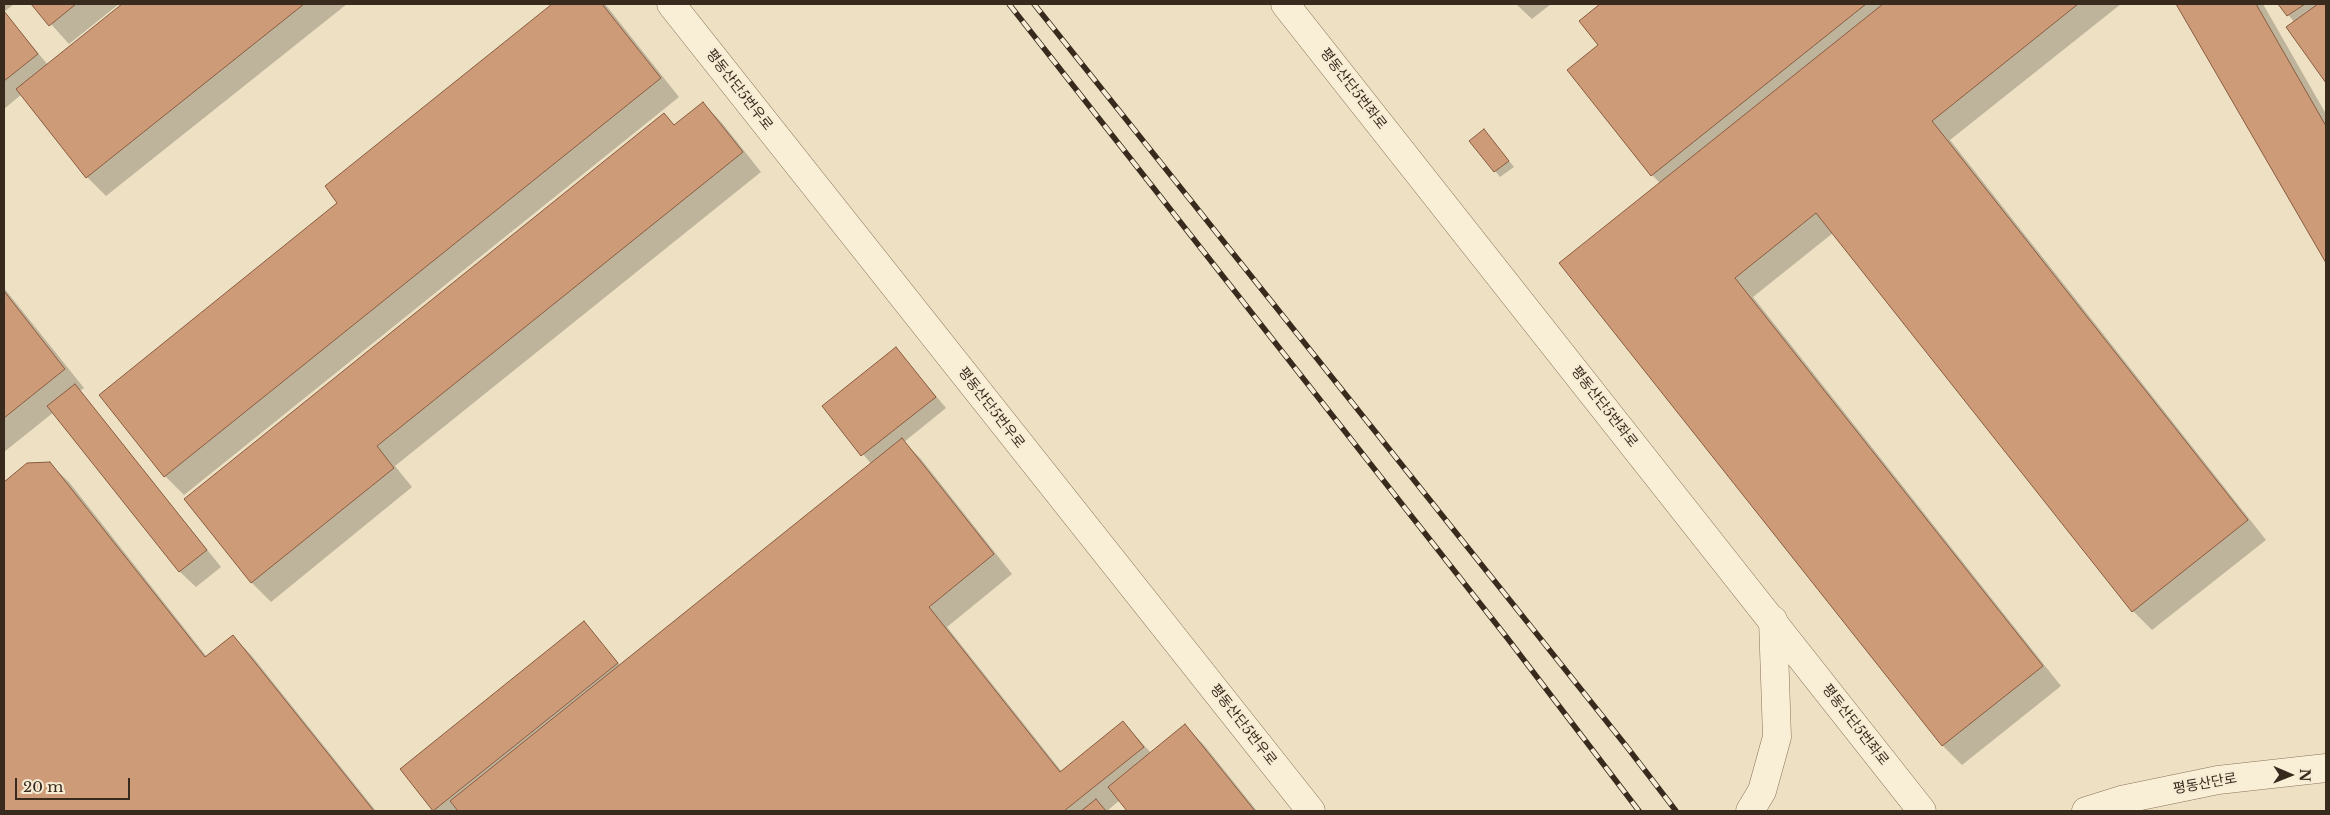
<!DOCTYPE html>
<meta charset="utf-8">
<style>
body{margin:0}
#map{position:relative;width:2330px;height:815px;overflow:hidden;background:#eee1c3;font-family:"Libre Baskerville",serif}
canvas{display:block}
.frame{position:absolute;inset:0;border:5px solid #392a1e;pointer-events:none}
.north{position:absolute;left:2265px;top:750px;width:50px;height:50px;-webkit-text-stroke:4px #f6ebd3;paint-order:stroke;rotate:91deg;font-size:14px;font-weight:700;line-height:20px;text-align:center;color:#392a1e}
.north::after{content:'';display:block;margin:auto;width:18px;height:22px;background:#392a1e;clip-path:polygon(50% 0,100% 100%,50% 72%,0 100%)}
.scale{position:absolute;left:15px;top:778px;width:115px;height:22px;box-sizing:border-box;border:2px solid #392a1e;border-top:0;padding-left:6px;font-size:15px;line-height:18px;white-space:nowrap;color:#392a1e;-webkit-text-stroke:4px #f6ebd3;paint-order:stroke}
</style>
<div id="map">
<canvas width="2330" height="815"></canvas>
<div class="frame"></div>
<div class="north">N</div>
<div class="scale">20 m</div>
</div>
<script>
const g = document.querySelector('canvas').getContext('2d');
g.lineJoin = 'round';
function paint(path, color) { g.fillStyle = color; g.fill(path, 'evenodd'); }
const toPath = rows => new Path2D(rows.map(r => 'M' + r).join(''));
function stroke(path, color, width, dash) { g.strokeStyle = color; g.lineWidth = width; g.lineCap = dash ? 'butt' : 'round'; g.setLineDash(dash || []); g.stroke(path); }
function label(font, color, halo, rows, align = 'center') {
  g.font = font + ' "Libre Baskerville","Noto Sans KR",serif'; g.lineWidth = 4; g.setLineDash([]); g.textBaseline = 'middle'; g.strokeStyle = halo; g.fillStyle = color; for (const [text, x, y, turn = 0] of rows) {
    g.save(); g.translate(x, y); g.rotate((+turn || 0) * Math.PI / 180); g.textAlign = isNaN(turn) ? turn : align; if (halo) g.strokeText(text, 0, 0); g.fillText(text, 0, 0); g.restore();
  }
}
const shadow = toPath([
 [4,4,14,4,4,12,48,65,124,4,347,4,106,196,87,177,22,94,4,109],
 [33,4,119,4,69,44],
 [554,4,605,4,679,97,184,495,165,476,339,203,327,187],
 [1516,4,1551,4,1532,19],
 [1602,4,2121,4,1950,140,2266,540,2152,630,2133,611,1833,233,1753,297,2061,686,1962,765,1943,746,1561,263,1660,183,1652,175,1600,45,1581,21],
 [2178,4,2263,4,2326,114,2326,260],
 [2280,4,2326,4,2326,81,2288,27,2294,22],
 [703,103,722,123,761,172,395,466,412,487,271,602,252,583,185,499,664,115,675,126],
 [1489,136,1514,167,1500,177,1471,141],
 [4,288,84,388,80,391,221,567,196,587,180,572,54,412,4,452],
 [896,348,946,408,904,442,921,459,1012,574,947,627,1062,772,1123,722,1151,753,1185,726,1204,745,1257,811,1129,811,1120,800,1107,811,435,811,401,769,584,623,621,666,872,465,823,406],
 [49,463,69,482,207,657,233,636,252,656,376,811,4,811,4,483,27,465]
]);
const building = toPath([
 [31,4,76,4,49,26,31,4],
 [122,4,304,4,86,178,16,89,122,4],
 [552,4,602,4,661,78,164,477,99,395,337,203,325,186,552,4],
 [1600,4,1866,4,1651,176,1567,70,1598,45,1579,21,1600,4],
 [1883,4,2078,4,1932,121,2248,520,2132,612,1816,213,1735,278,2043,666,1942,746,1559,263,1883,4],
 [2176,4,2256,4,2326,126,2326,263,2176,4],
 [2278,4,2305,4,2287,16,2278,4],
 [2318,4,2326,4,2326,83,2286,27,2318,4],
 [4,11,38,54,4,81,4,11],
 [703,102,743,152,377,446,394,468,251,583,184,499,664,113,674,125,703,102],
 [1484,129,1509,161,1494,172,1469,141,1484,129],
 [4,291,65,369,4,418,4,291],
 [896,347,936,397,861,456,822,406,896,347],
 [75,384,207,550,179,572,47,406,75,384],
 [902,438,994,554,929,607,1060,772,1123,721,1144,747,1064,811,458,811,450,801,902,438],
 [50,462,205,657,233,635,374,811,4,811,4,482,27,463,50,462],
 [584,621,618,663,433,811,400,769,584,621],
 [1185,724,1255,811,1127,811,1108,787,1185,724],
 [1096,799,1106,811,1081,811,1096,799]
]);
const minor = toPath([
 [1750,811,1762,791,1777,737,1773,620]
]);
const tertiary = toPath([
 [671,4,1311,811],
 [1285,4,1922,811],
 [2086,811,2121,800,2218,780,2326,768]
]);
const rail = toPath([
 [1009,4,1508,639,1639,811],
 [1034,4,1627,747,1676,811]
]);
const streetNames = [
 ["평동산단5번좌로",1353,89,52],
 ["평동산단5번우로",739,90,52],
 ["평동산단5번좌로",1604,407,52],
 ["평동산단5번우로",991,408,52],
 ["평동산단5번우로",1243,725,52],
 ["평동산단5번좌로",1855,725,52],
 ["평동산단로",2205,784,-10]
];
paint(shadow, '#0003');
paint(building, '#cd9b78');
stroke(building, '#885b3f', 1);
stroke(minor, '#897259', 29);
stroke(tertiary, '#897259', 29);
stroke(minor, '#f9eed6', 28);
stroke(tertiary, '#f9eed6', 28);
stroke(rail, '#392a1e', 5.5);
stroke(rail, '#f6ebd3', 4, [11]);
label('14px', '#392a1e', '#f6ebd3', streetNames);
</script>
